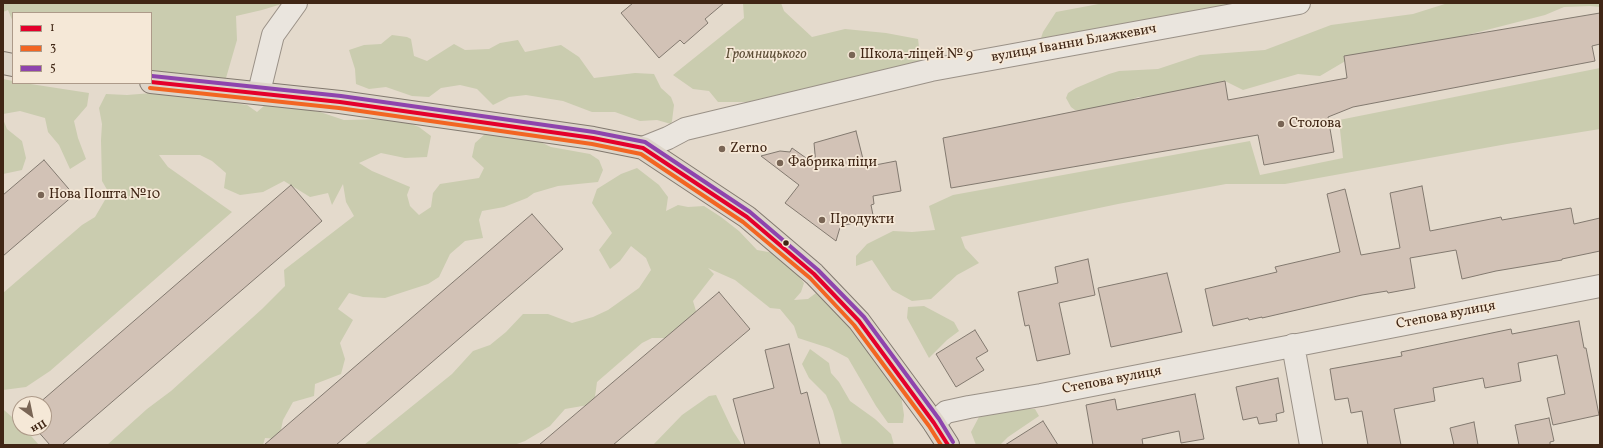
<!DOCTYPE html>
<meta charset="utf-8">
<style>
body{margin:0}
#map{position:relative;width:1603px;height:448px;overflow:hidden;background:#e4dacc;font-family:Vollkorn,serif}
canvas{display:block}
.frame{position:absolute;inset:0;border:4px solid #402615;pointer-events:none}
.legend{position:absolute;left:12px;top:12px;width:140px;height:72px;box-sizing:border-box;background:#f5e8d7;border:1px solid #ad9a89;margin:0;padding:5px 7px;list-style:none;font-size:12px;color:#402615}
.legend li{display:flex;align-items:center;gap:8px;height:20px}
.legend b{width:20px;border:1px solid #ad9a89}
.north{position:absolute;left:12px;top:396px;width:40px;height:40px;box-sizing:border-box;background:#f5e8d7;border:1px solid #ad9a89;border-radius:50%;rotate:147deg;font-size:11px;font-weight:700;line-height:16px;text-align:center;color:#402615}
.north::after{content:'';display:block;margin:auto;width:14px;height:18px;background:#796555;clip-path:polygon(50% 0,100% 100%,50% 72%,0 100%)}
</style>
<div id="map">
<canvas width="1603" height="448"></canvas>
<div class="frame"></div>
<ul class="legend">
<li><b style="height:5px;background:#e4002b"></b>1</li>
<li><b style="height:5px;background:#f26522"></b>3</li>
<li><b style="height:5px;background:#8e44ad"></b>5</li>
</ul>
<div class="north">Пн</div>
</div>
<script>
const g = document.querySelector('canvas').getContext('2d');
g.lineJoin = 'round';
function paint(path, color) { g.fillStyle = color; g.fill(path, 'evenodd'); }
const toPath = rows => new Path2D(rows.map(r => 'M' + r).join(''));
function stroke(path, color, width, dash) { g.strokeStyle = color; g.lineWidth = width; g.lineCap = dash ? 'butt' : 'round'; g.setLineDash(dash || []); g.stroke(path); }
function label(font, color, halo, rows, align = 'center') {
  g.font = font + ' Vollkorn,serif'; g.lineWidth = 3.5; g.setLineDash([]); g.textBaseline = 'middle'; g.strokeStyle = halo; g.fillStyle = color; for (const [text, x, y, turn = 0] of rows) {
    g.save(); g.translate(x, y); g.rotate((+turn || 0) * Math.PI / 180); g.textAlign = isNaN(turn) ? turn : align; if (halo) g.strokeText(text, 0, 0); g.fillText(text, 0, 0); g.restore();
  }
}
const green = toPath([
 [3,3,285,3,262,10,236,16,237,40,226,78,201,77,151,70,151,13,13,13,13,22,8,10,3,12],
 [743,3,781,3,784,11,812,37,845,29,886,33,918,39,921,62,753,102,718,102,709,91,693,89,673,75,744,18],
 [1104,3,1249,3,1045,45,1041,38,1043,32,1056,12],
 [1448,3,1600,3,1600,7,1590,6,1564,7,1545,15,1467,35,1443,47,1388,55,1359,53,1320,76,1298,74,1243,90,1225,81,1213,91,1178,98,1138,97,1109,109,1092,112,1075,110,1071,107,1066,98,1068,93,1076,88,1109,74,1119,71,1158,69,1200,55,1265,50,1331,25,1413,14],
 [392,35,407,37,411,39,414,56,427,61,454,44,465,50,489,49,500,43,518,40,525,52,561,45,579,57,594,78,635,73,654,74,661,88,671,97,674,105,672,121,671,124,657,120,640,121,615,112,592,112,563,101,526,95,509,97,493,105,477,89,460,85,441,88,429,97,412,96,386,87,369,89,356,84,355,69,349,50,364,45,381,44],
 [1600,68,1600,129,1507,144,1285,184,1226,184,1118,204,961,237,965,248,979,263,957,275,931,299,912,301,892,290,872,260,856,266,856,256,867,244,893,231,912,232,935,230,929,206,953,195,1250,141,1260,175,1343,158,1339,120],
 [3,79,13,81,13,83,24,83,89,93,87,106,74,121,78,138,86,159,70,169,59,145,48,132,45,118,20,111,3,114],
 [164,92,247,105,257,112,265,105,289,107,320,112,344,120,385,119,404,121,419,127,431,136,427,157,405,158,381,153,359,163,372,171,410,187,407,195,410,206,419,215,431,207,433,193,440,184,479,178,484,168,472,157,475,143,486,133,538,141,551,147,590,154,599,160,603,170,598,182,558,186,534,193,527,198,504,207,482,211,479,220,483,238,465,241,450,254,439,277,428,284,385,298,363,297,349,293,338,309,353,320,340,343,345,359,341,374,315,384,314,396,293,402,283,420,279,439,265,438,263,445,107,445,147,409,171,391,262,309,285,286,284,270,354,216,346,202,343,184,332,205,328,193,310,197,284,181,263,192,240,195,224,188,226,173,212,161,200,155,159,155,168,167,232,212,50,371,26,387,3,390,3,293,82,225,95,217,109,193,102,181,101,140,102,124,99,108,106,94,127,95],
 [3,119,7,129,22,141,26,158,22,170,3,174],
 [637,168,659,185,668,197,666,211,678,205,688,207,704,206,721,217,739,231,757,250,774,253,793,269,804,283,801,292,794,300,808,299,816,293,848,324,901,395,904,415,903,423,888,423,876,406,848,358,829,348,798,338,794,326,780,309,770,308,735,280,708,268,714,274,693,301,698,318,671,338,652,338,642,343,597,382,594,404,565,409,550,426,525,441,514,445,364,445,452,374,473,351,490,345,506,332,523,314,548,314,572,323,593,317,608,310,639,288,651,270,646,258,631,246,620,261,610,269,599,250,612,233,592,203,597,189,621,174],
 [924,306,954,322,959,331,947,340,929,358,907,318,908,307],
 [810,349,829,363,831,373,839,382,850,401,875,419,891,434,894,445,842,445,833,411,826,395,809,378,802,364],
 [716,395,733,431,742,445,653,445,682,415,709,396],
 [3,404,4,410,20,424,20,428,24,428,39,445,3,445],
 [1011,409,1035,409,1039,416,1008,437,1000,445,976,445,971,432,980,415]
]);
const building = toPath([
 [633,3,724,3,705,19,708,23,684,44,680,40,659,58,621,13,633,3],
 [1600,13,1600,44,1592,46,1595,61,1353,107,1328,117,1334,152,1264,165,1258,135,951,188,943,138,1225,81,1228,100,1347,78,1344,56,1600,13],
 [856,131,865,167,896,161,901,191,873,196,874,204,871,205,874,220,844,225,841,224,836,241,785,203,799,185,761,156,780,151,790,152,792,148,816,165,814,143,856,131],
 [44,160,74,195,3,256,3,195,44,160],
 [291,185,322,221,62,445,50,445,35,428,44,428,44,404,38,404,291,185],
 [1422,186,1430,231,1501,217,1502,220,1571,208,1574,224,1600,218,1600,251,1562,259,1562,260,1496,271,1462,279,1456,250,1410,258,1415,288,1388,293,1387,291,1362,295,1262,318,1262,317,1249,320,1248,318,1213,326,1205,289,1277,272,1275,267,1340,252,1327,194,1345,189,1361,255,1400,248,1390,193,1422,186],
 [532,214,563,249,336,445,264,445,532,214],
 [1088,259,1095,295,1059,303,1070,354,1037,361,1029,325,1025,326,1018,292,1058,283,1055,267,1088,259],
 [1167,273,1182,332,1111,347,1098,288,1167,273],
 [719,292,750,329,613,445,539,445,719,292],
 [1579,321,1584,348,1586,348,1599,415,1553,425,1547,398,1565,394,1557,355,1518,363,1521,381,1485,388,1483,378,1433,388,1435,401,1394,409,1401,445,1368,445,1362,411,1351,413,1348,398,1335,400,1330,369,1402,356,1401,352,1511,329,1512,334,1579,321],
 [975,330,988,351,976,358,984,370,956,387,936,354,975,330],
 [789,344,801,394,807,392,820,445,745,445,733,399,774,388,765,350,789,344],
 [1278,378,1284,412,1276,414,1277,421,1259,424,1257,417,1243,420,1236,387,1278,378],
 [1195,394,1204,439,1181,443,1179,431,1142,439,1143,445,1093,445,1086,405,1115,399,1117,410,1195,394],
 [1549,418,1554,441,1550,442,1550,445,1519,445,1515,425,1549,418],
 [1043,421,1058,445,1005,445,1043,421],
 [1474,422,1478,445,1454,445,1450,428,1474,422]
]);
const street = toPath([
 [259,92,273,35,296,3],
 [643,148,668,138,685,129,931,70,1299,3],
 [1293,345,1311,445],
 [934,423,946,412,969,407,1041,395,1600,286]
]);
const primary = toPath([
 [3,63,13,65],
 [151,82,340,102,593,138,643,148,747,217,814,274,859,321,934,423,948,445]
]);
const bus1 = toPath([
 [151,82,340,102,593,138,643,148,747,217,814,274,859,321,934,423,948,445]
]);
const bus2 = toPath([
 [150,88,339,108,592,144,641,154,743,222,810,278,854,325,929,426,941,445]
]);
const bus3 = toPath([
 [152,76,341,96,594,132,645,142,750,212,818,270,864,317,939,419,953,442]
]);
const markers = [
 [852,55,4,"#796555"],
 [1281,124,4,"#796555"],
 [722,149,4,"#796555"],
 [780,163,4,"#796555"],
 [41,195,4,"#796555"],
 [822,220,4,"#796555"],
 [786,243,3.5,"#402615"]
];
const streetNames = [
 ["вулиця Іванни Блажкевич",1074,44,-10],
 ["Степова вулиця",1446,316,-11],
 ["Степова вулиця",1112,381,-11]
];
const parkNames = [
 ["Громницького",766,55]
];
const poiNames = [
 ["Школа-ліцей № 9",860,55],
 ["Столова",1289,124],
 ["Zerno",730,149],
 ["Фабрика піци",788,163],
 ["Нова Пошта №10",49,195],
 ["Продукти",830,220]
];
paint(green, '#caccaf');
paint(building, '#d2c2b6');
stroke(building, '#82796f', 1);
stroke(street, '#9a9187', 24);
stroke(primary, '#82796f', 24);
stroke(street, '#eae5de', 22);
stroke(primary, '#ddd5c9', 22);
stroke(bus1, '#e4002b', 4);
stroke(bus2, '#f26522', 4);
stroke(bus3, '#8e44ad', 4);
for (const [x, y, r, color] of markers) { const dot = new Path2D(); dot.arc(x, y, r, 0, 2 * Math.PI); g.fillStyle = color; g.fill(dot); stroke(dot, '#f5e8d7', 1.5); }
label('14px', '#402615', '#f5e8d7', streetNames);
label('italic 14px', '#5d4d36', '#f5e8d7', parkNames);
label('14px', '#402615', '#f5e8d7', poiNames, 'left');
</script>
